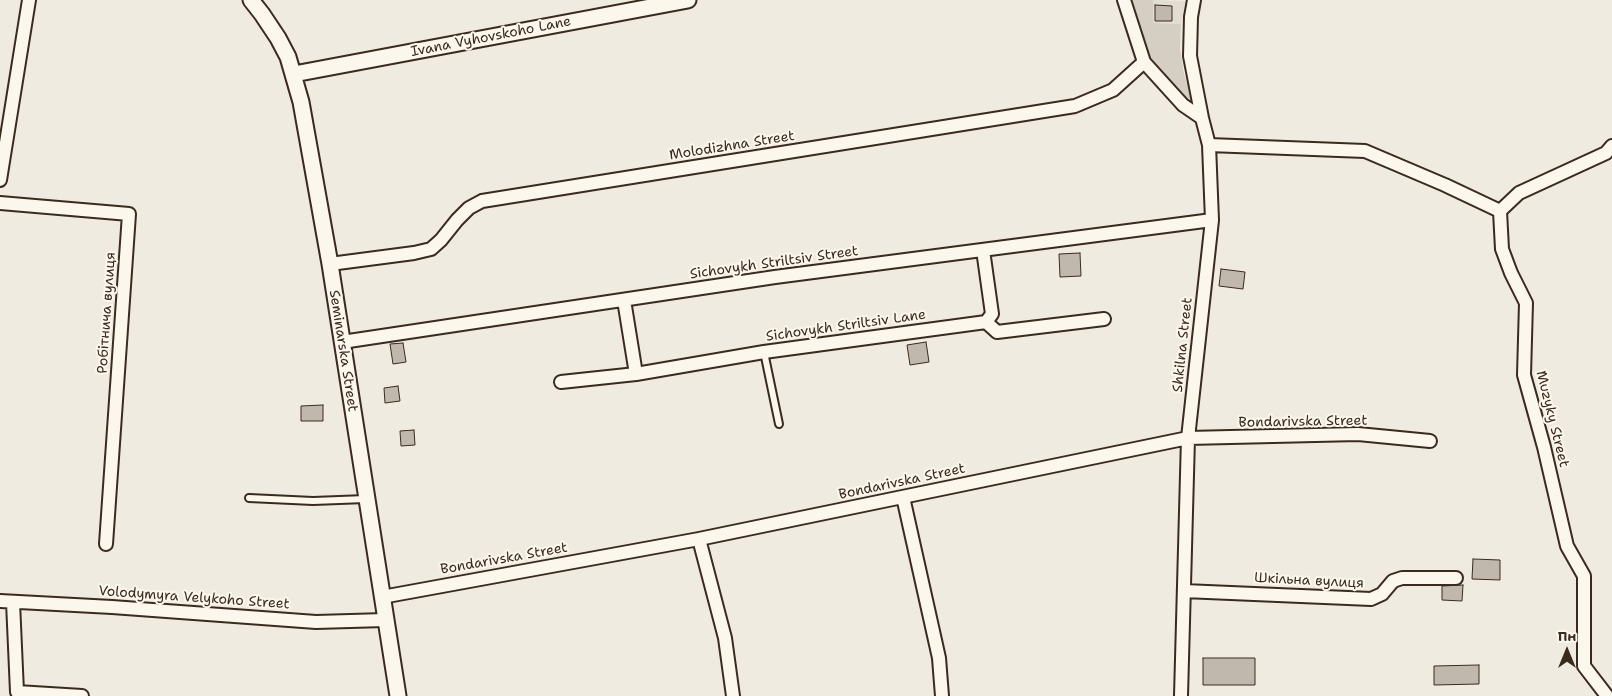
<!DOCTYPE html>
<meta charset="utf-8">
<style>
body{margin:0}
#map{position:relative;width:1612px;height:696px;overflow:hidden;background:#f0ebe0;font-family:"Shantell Sans",sans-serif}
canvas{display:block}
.north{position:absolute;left:1542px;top:626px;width:50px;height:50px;-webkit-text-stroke:4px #fbf7ec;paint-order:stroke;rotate:0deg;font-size:14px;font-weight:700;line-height:20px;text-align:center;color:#3b2a1e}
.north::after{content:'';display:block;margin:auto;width:18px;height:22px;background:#3b2a1e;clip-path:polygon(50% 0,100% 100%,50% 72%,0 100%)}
</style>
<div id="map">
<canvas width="1612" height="696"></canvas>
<div class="north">Пн</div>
</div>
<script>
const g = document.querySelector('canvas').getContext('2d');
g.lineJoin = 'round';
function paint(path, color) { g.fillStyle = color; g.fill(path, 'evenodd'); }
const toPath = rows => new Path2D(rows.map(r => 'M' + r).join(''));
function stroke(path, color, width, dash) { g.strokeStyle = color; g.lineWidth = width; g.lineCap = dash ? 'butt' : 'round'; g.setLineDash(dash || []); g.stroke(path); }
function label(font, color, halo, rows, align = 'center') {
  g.font = font + ' "Shantell Sans",sans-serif'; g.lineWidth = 4; g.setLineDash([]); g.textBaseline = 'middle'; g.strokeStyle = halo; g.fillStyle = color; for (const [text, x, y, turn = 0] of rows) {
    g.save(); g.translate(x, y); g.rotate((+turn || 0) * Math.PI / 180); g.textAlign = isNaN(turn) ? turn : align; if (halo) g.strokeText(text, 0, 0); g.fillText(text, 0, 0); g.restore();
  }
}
const built = toPath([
 [1153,0,1186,1,1181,24,1153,23]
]);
const green = toPath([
 [1131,0,1153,0,1153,23,1181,24,1180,49,1184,74,1194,105,1190,108,1156,70,1147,49]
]);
const building = toPath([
 [1155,5,1172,6,1172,21,1155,21,1155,5],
 [1080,253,1081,276,1060,277,1059,254,1080,253],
 [1221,269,1245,272,1243,289,1219,286,1221,269],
 [926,342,929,362,910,365,907,345,926,342],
 [403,343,406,362,393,364,390,344,403,343],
 [398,386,400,401,385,403,384,388,398,386],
 [323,405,323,421,301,421,301,406,323,405],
 [414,430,415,445,401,446,400,431,414,430],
 [1473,559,1500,560,1500,580,1472,579,1473,559],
 [1463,585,1462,601,1442,600,1442,586,1463,585],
 [1203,658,1255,658,1255,685,1203,685,1203,658],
 [1479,665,1479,684,1434,685,1434,666,1479,665]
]);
const service = toPath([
 [764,352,779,424],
 [249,498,313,501,366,499]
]);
const minor = toPath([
 [1124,0,1144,62,1183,105,1202,118],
 [1209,145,1365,151,1445,185,1500,211],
 [0,180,29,0],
 [0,203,129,214,106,544],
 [330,264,414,253,431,249,441,240,457,220,469,208,482,201,1075,106,1113,90,1144,62],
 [624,300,636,374,764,352,986,322,992,314,983,250],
 [986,322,997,332,1104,319],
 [342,342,775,277,1212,220],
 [561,382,636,374],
 [903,497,939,658,942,696],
 [699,539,725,638,733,696],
 [1184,591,1371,599,1382,594,1393,581,1402,578,1456,578],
 [382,597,699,539,1188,438,1358,434,1430,441],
 [0,601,112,607,316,622,385,620],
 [13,602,17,692,82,696],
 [1181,696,1188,438,1212,220,1209,145,1202,118,1190,56,1191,17,1194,0],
 [1607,696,1584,666,1584,576,1567,546,1544,447,1524,375,1526,303,1511,273,1502,249,1500,211,1519,193,1606,153,1612,146]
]);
const tertiary = toPath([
 [251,0,262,14,278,38,288,57,301,102,330,264,398,696],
 [294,74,688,0]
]);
const streetNames = [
 ["Ivana Vyhovskoho Lane",491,37,-11],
 ["Molodizhna Street",732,146,-9],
 ["Sichovykh Striltsiv Street",774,263,-8],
 ["Робітнича вулиця",107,313,-86],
 ["Sichovykh Striltsiv Lane",846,326,-8],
 ["Shkilna Street",1183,345,-84],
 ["Seminarska Street",343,351,81],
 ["Muzyky Street",1552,419,76],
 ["Bondarivska Street",1303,422,-1],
 ["Bondarivska Street",902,482,-12],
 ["Bondarivska Street",504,559,-10],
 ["Шкільна вулиця",1309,581,3],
 ["Volodymyra Velykoho Street",194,598,4]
];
paint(built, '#e2dcd1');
paint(green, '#d5cec3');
paint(building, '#c0b8ad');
stroke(building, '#3b2a1e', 1);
stroke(service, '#3b2a1e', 10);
stroke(minor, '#3b2a1e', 16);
stroke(tertiary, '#3b2a1e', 19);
stroke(service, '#fbf7ec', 6);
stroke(minor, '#fbf7ec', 12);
stroke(tertiary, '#fbf7ec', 15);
label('14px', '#3b2a1e', '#fbf7ec', streetNames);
</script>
